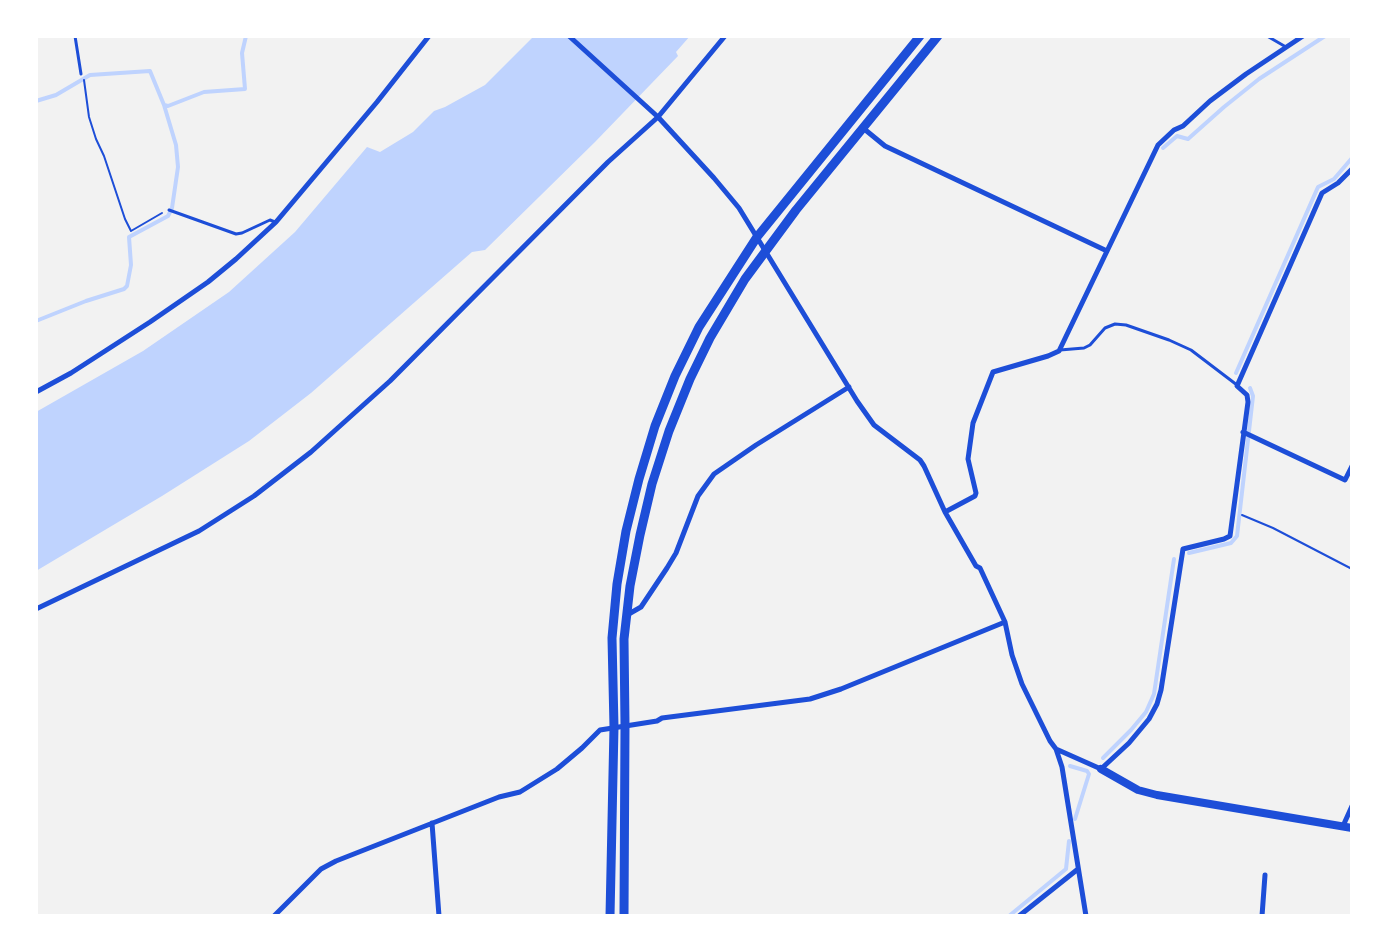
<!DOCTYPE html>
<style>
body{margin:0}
#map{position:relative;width:1388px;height:952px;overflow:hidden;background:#f2f2f2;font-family:"Golos Text",sans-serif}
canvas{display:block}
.frame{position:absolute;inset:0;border:38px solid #fff;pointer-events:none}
</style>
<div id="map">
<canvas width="1388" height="952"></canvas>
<div class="frame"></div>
</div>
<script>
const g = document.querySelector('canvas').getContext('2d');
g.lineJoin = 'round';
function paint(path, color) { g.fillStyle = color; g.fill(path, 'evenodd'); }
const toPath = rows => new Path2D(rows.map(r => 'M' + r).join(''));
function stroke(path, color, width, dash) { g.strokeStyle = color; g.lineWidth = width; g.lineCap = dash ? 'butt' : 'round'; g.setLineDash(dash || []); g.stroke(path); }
const water = toPath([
 [534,36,690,36,676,52,678,56,595,142,485,250,472,252,311,393,249,441,162,496,36,571,36,412,143,351,229,292,295,232,367,147,380,152,413,132,434,111,445,107,485,85]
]);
const stream = toPath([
 [36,101,56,95,90,75,150,71,164,105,176,145,178,167,172,208,168,216,129,237,131,265,127,286,124,289,86,301,36,321],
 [164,105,168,106,204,92,245,89,242,53,246,36],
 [1163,148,1177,136,1188,139,1224,107,1259,79,1325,36],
 [1236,373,1318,187,1334,179,1352,158],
 [1189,553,1231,543,1237,536,1253,396,1250,388],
 [1103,758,1131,730,1146,712,1154,694,1174,559],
 [1070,766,1087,771,1089,774,1075,819],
 [1009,916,1066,869,1069,841]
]);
const path = toPath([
 [84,80,89,117,96,139,104,156,125,219,131,231,162,213],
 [1242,515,1273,528,1352,569]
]);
const service = toPath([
 [75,36,81,74],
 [1267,36,1286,47],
 [169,210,236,234,242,233,270,220,275,222],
 [1060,350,1084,348,1090,345,1105,328,1115,324,1126,325,1169,340,1191,350,1237,385]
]);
const minor = toPath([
 [569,36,658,117,714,178,739,208,857,401,874,425,920,460,924,466,945,512,976,566,980,568,1005,622,1012,655,1022,684,1050,741,1056,749,1101,769,1129,743,1149,719,1157,704,1161,690,1183,549,1224,539,1230,536,1248,402,1247,395,1237,386,1322,193,1338,183,1352,169],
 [863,128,885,146,1107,251],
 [36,392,71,373,150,322,208,282,236,259,276,222,377,102,429,36],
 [1243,432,1345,480,1352,466],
 [945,512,975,496,976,493,968,459,973,423,993,372,1048,356,1059,351,1158,145,1174,130,1183,126,1210,101,1246,74,1303,36],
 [36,609,199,531,254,496,311,452,390,381,608,162,658,117,725,36],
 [627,615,641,607,667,568,676,553,698,496,714,474,756,445,849,387],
 [1056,749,1062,767,1086,916],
 [432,823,439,916],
 [1343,826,1352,806],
 [274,916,321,869,336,861,499,797,520,792,557,769,582,748,600,730,657,721,662,718,810,699,841,689,1005,622],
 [1019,916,1078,869],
 [1262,916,1265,875]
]);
const tertiary = toPath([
 [1101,769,1138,790,1157,795,1352,828]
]);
const secondary = toPath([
 [610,916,614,727,612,638,617,584,626,531,639,479,655,426,675,376,699,327,757,237,920,36],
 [624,916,625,725,624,639,630,586,640,535,652,484,669,431,690,379,710,338,745,279,796,210,938,36]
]);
paint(water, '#bfd3fe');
stroke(stream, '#bfd3fe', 4);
stroke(path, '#1d4ed8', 2);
stroke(service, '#1d4ed8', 3);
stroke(minor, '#1d4ed8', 5);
stroke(tertiary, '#1d4ed8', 8);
stroke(secondary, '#1d4ed8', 9);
</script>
